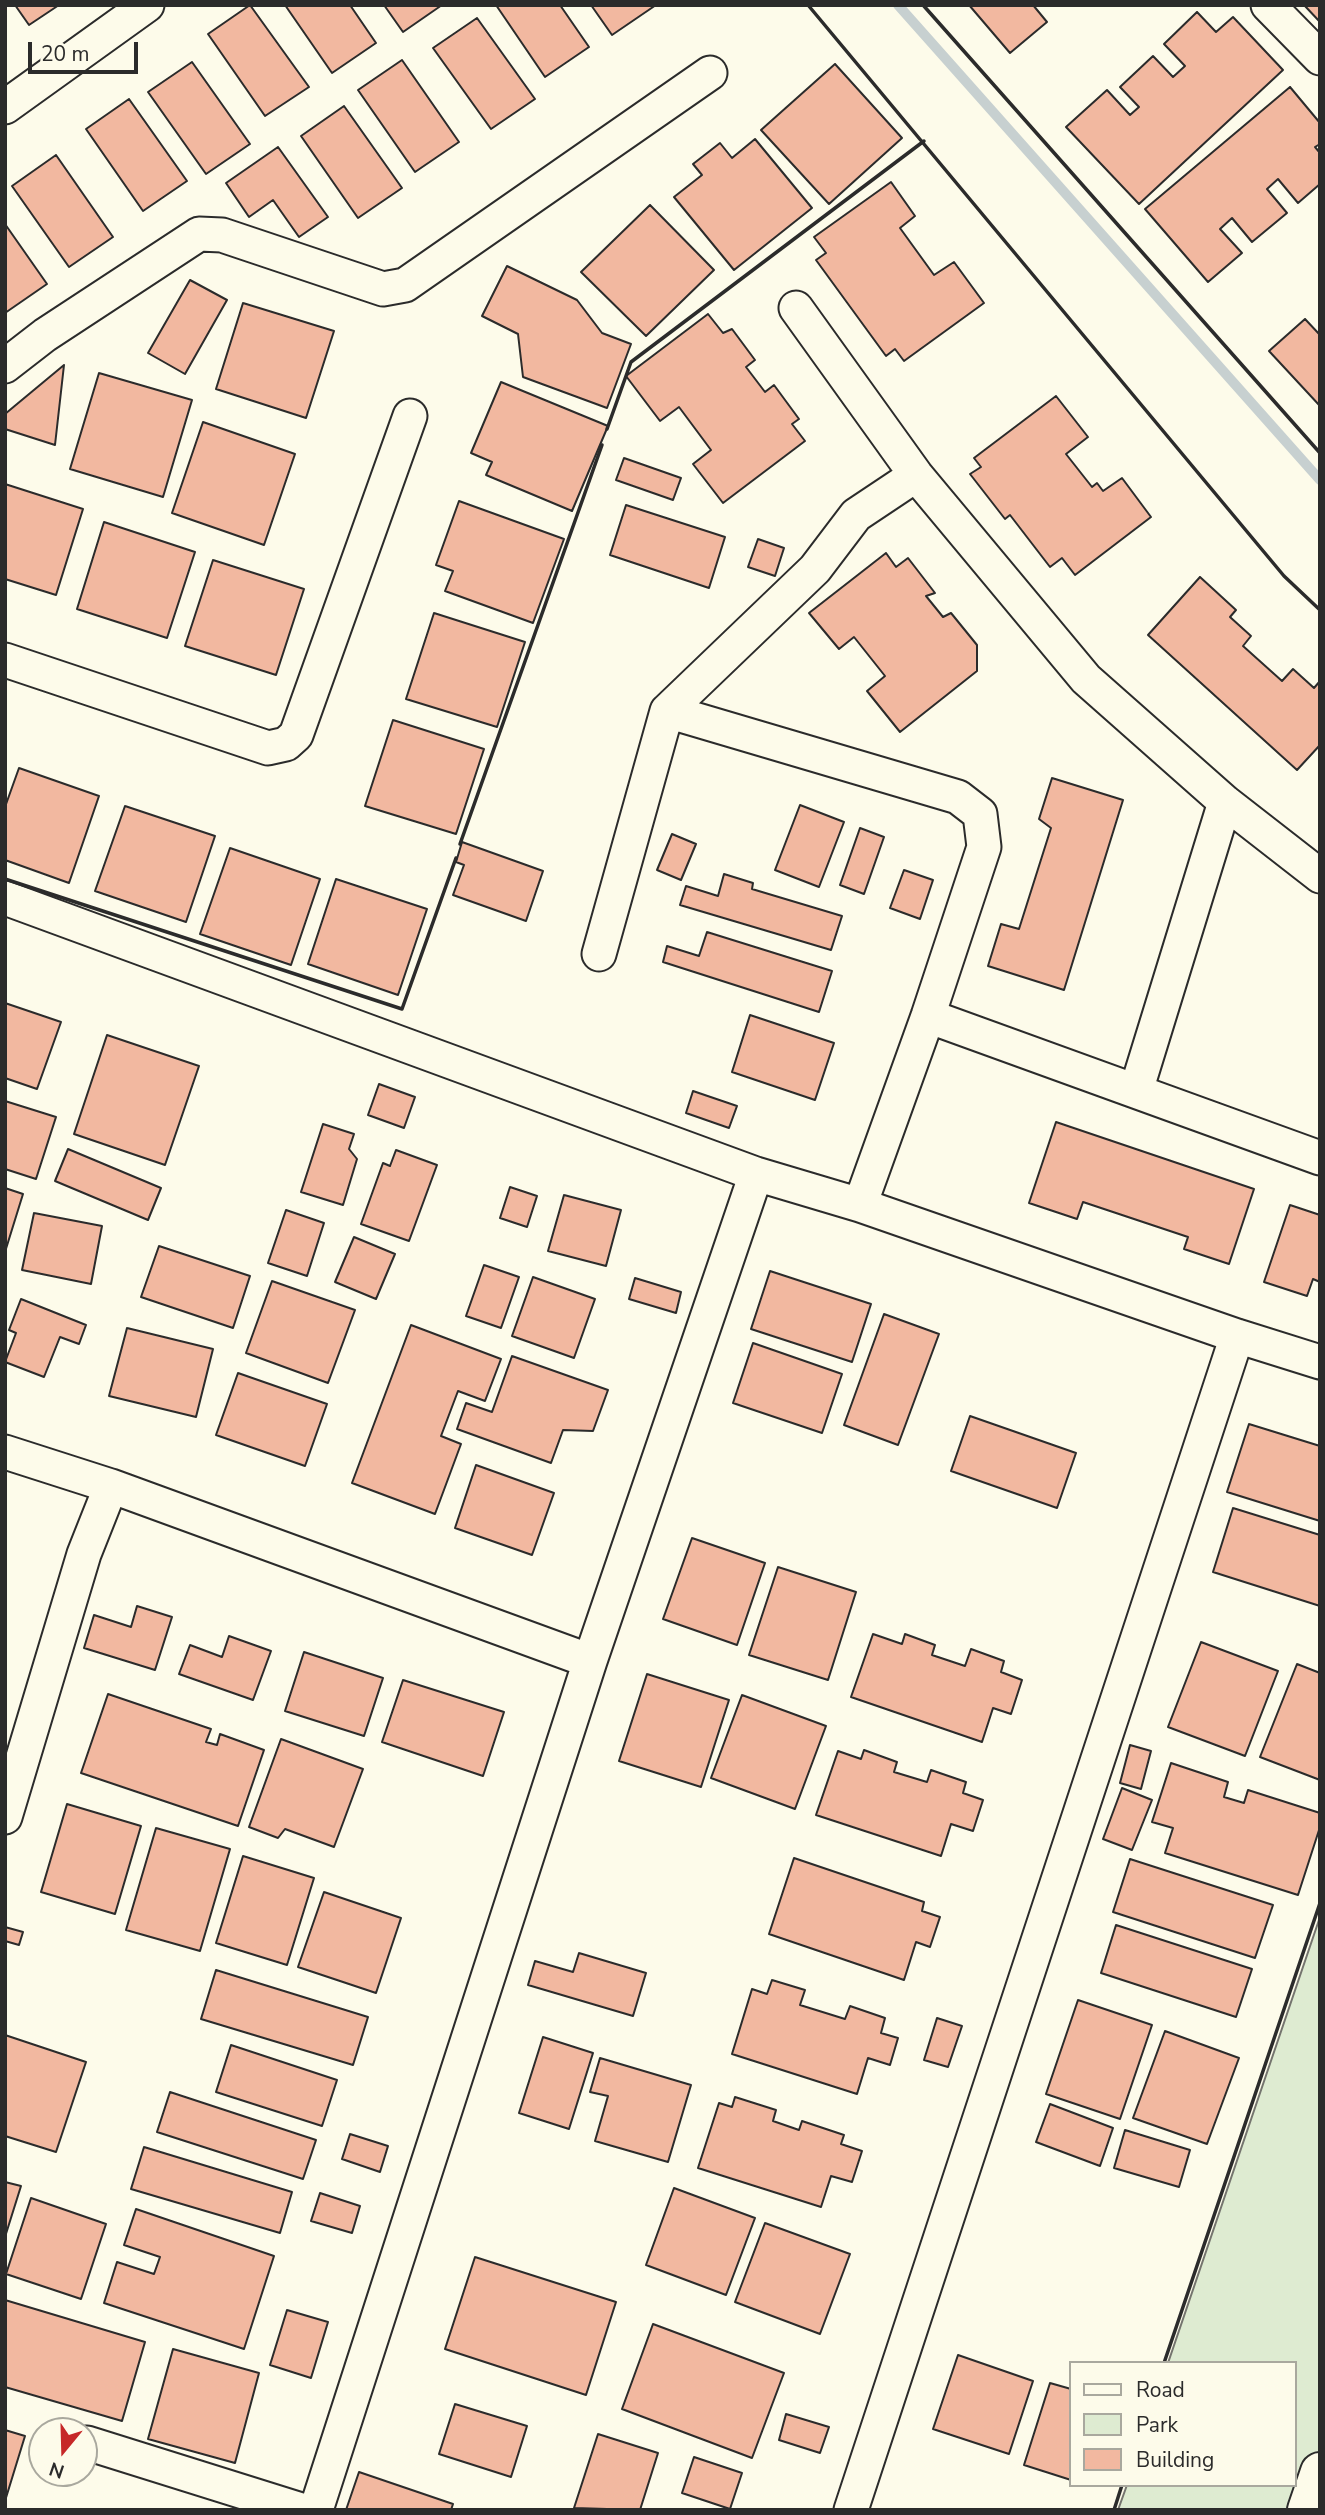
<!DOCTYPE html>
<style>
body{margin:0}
#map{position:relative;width:1325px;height:2515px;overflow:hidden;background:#fdfbea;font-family:"Nunito Sans",sans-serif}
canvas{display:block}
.frame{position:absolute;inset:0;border:7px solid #2b2b2b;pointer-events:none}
.legend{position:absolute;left:1069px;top:2361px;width:228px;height:126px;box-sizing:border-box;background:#fdfbea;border:2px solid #a9a89e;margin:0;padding:9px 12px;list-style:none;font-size:21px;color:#2b2b2b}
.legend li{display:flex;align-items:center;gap:14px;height:35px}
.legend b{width:35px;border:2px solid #a9a89e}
.north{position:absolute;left:28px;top:2417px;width:70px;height:70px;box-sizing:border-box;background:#fdfbea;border:2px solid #a9a89e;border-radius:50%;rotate:199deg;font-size:19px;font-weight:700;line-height:28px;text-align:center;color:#2b2b2b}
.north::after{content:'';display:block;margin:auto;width:24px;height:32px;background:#c62828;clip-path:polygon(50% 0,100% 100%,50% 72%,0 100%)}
.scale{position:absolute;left:28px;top:42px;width:110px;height:32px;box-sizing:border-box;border:4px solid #2b2b2b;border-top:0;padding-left:9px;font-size:21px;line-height:24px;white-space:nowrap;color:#2b2b2b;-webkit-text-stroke:5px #fdfbea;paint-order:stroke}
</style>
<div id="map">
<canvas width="1325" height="2515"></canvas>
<div class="frame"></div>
<ul class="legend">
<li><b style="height:9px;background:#fdfbea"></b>Road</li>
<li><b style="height:19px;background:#deebd1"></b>Park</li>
<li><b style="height:19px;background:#f2b8a0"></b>Building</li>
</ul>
<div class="north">N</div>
<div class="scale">20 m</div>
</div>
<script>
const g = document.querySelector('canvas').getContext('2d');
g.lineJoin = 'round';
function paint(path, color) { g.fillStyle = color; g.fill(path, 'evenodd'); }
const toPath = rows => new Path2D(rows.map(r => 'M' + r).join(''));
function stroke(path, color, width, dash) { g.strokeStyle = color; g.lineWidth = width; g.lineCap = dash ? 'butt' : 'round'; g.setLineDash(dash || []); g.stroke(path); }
const green = toPath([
 [1320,1917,1320,2510,1118,2510,1127,2485,1295,2485,1295,2363,1168,2363,1320,1917]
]);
const stream = toPath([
 [898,5,1320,480]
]);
const building = toPath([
 [15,5,59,5,29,25,15,5],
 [250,5,309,87,265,116,208,34,250,5],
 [285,5,350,5,376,43,332,73,285,5],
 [384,5,442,5,403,32,384,5],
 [496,5,560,5,589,47,545,77,496,5],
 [591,5,656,5,612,35,591,5],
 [969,5,1033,5,1047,22,1010,53,969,5],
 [1304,5,1320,5,1320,22,1304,5],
 [1197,12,1216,32,1233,17,1283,70,1139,204,1066,127,1107,90,1130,115,1139,107,1120,87,1153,56,1173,77,1185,66,1164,44,1197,12],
 [477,18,535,99,491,129,433,48,477,18],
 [402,60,459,142,415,172,358,90,402,60],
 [192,62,250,144,206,174,148,92,192,62],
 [835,64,902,138,829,204,761,130,835,64],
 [1290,87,1320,123,1320,144,1315,147,1320,153,1320,184,1298,203,1278,179,1267,189,1287,213,1252,242,1232,218,1220,229,1242,253,1208,282,1145,209,1290,87],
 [129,99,187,181,143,211,86,129,129,99],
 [344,106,402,188,358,218,301,136,344,106],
 [755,139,812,208,734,270,674,197,702,175,693,164,720,143,732,158,755,139],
 [278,147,328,217,299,237,273,200,249,217,226,183,278,147],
 [56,155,113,237,69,267,12,186,56,155],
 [891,182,915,216,900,228,934,275,954,262,984,303,904,361,895,349,886,356,816,260,826,253,814,237,891,182],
 [650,205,714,270,646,336,581,272,650,205],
 [5,224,47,284,5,313,5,224],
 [507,266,577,300,602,333,631,344,607,408,523,377,518,334,482,316,507,266],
 [190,280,227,300,185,374,148,353,190,280],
 [243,303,334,331,306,418,216,389,243,303],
 [708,314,723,333,732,329,755,360,746,367,765,392,774,385,799,419,792,424,805,441,723,503,693,464,711,450,679,407,660,421,626,376,708,314],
 [1305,319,1320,335,1320,406,1269,351,1305,319],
 [64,365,55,445,5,429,5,414,64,365],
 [99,373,192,400,163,497,70,469,99,373],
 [501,382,608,426,572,511,486,475,492,462,471,453,501,382],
 [1056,396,1088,437,1066,454,1092,487,1097,483,1103,491,1122,478,1151,517,1075,575,1062,558,1050,567,1010,515,1005,519,970,474,981,467,974,458,1056,396],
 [203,422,295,454,264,545,172,513,203,422],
 [624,458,681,478,673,500,616,480,624,458],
 [5,484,83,509,56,595,5,579,5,484],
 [459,501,564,539,533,623,445,591,453,571,436,565,459,501],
 [626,505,725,537,709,588,610,555,626,505],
 [104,522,195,552,167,638,77,609,104,522],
 [758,539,784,548,775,576,748,567,758,539],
 [886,553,896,567,908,558,935,593,926,596,943,617,951,613,977,645,977,671,900,732,867,691,885,676,854,637,839,649,809,613,886,553],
 [213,560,304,589,276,675,185,646,213,560],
 [1200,577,1236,610,1230,617,1251,636,1243,646,1282,681,1293,669,1314,688,1320,681,1320,745,1297,770,1148,635,1200,577],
 [434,613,525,642,497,727,406,699,434,613],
 [393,720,484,749,456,834,365,806,393,720],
 [19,768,99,796,69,883,5,860,5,807,19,768],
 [1052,778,1123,800,1064,990,988,966,1001,924,1019,929,1051,828,1039,819,1052,778],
 [800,805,844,822,819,887,775,870,800,805],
 [125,806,215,836,186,922,95,891,125,806],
 [860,828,884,837,864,894,840,885,860,828],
 [672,834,696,844,681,880,657,870,672,834],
 [462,842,543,871,526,921,453,895,464,865,456,862,462,842],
 [230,848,320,879,291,965,200,934,230,848],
 [904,870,933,880,920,919,890,908,904,870],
 [724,874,753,883,752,889,842,916,831,950,680,905,686,886,718,896,724,874],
 [336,879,427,909,398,995,308,964,336,879],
 [707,932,832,971,819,1012,663,962,667,946,699,956,707,932],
 [5,1003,61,1022,37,1089,5,1078,5,1003],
 [750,1015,834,1043,815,1100,732,1072,750,1015],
 [107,1035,199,1066,165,1165,74,1134,107,1035],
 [379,1084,415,1097,404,1128,368,1115,379,1084],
 [693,1091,737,1106,729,1128,686,1113,693,1091],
 [5,1101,56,1117,36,1179,5,1169,5,1101],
 [1056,1122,1254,1189,1229,1264,1184,1249,1188,1237,1083,1202,1077,1219,1029,1203,1056,1122],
 [323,1124,354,1134,349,1149,357,1159,343,1205,301,1192,323,1124],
 [68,1149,161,1188,148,1220,55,1181,68,1149],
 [396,1150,437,1165,409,1241,361,1224,383,1163,390,1166,396,1150],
 [510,1187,537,1196,527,1227,500,1218,510,1187],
 [5,1188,23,1194,5,1252,5,1188],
 [564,1195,621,1210,606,1266,548,1251,564,1195],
 [1290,1205,1320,1215,1320,1282,1313,1279,1307,1296,1264,1282,1290,1205],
 [286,1210,324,1223,307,1276,268,1263,286,1210],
 [34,1213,102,1226,91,1284,22,1270,34,1213],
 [354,1237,395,1254,376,1299,335,1282,354,1237],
 [159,1246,250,1276,233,1328,141,1297,159,1246],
 [484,1265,519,1277,501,1328,466,1316,484,1265],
 [770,1271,871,1304,852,1362,751,1329,770,1271],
 [533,1277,595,1299,574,1358,512,1336,533,1277],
 [635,1278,681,1292,676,1313,629,1299,635,1278],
 [272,1281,355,1310,328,1383,246,1353,272,1281],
 [21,1299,86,1325,79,1344,60,1337,44,1377,5,1362,16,1333,9,1330,21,1299],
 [884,1314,939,1334,898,1445,844,1425,884,1314],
 [411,1325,501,1359,485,1401,458,1391,441,1436,461,1444,435,1514,352,1483,411,1325],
 [127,1328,213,1349,196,1417,109,1396,127,1328],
 [753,1343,842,1374,822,1433,733,1403,753,1343],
 [512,1356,608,1390,593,1431,563,1430,551,1463,457,1429,466,1403,492,1412,512,1356],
 [238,1373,327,1404,305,1466,216,1435,238,1373],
 [970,1416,1076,1453,1057,1508,951,1471,970,1416],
 [1249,1424,1320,1446,1320,1521,1227,1492,1249,1424],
 [476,1465,554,1493,532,1555,455,1528,476,1465],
 [1233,1508,1320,1535,1320,1606,1213,1572,1233,1508],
 [692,1538,765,1563,737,1645,663,1619,692,1538],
 [778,1567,856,1592,828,1680,749,1655,778,1567],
 [137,1606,172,1617,155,1670,84,1648,94,1615,131,1627,137,1606],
 [873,1634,902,1644,905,1634,935,1645,932,1655,965,1666,971,1649,1004,1661,1001,1672,1022,1680,1011,1714,993,1708,982,1742,851,1697,873,1634],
 [229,1636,271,1651,253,1700,179,1674,190,1645,222,1657,229,1636],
 [1201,1642,1278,1671,1245,1756,1168,1727,1201,1642],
 [304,1652,383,1678,364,1736,285,1711,304,1652],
 [1297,1664,1320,1673,1320,1780,1260,1757,1297,1664],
 [647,1674,729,1700,701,1787,619,1761,647,1674],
 [403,1680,504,1712,483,1776,382,1742,403,1680],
 [108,1694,211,1729,206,1742,217,1745,220,1734,264,1750,238,1826,81,1773,108,1694],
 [742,1695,826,1726,795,1809,711,1778,742,1695],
 [281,1739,363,1769,334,1847,285,1829,278,1838,249,1827,281,1739],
 [1130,1745,1151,1751,1141,1789,1120,1783,1130,1745],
 [864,1750,897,1762,894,1772,927,1782,931,1770,966,1782,963,1793,983,1800,973,1831,951,1824,941,1856,816,1815,838,1751,861,1759,864,1750],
 [1171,1763,1228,1782,1224,1797,1244,1803,1248,1790,1320,1813,1320,1827,1298,1895,1165,1853,1173,1828,1152,1822,1171,1763],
 [1122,1788,1152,1800,1132,1850,1103,1839,1122,1788],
 [67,1804,141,1826,115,1914,41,1892,67,1804],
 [156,1828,230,1849,200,1951,126,1930,156,1828],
 [243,1856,314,1878,287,1965,216,1943,243,1856],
 [794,1858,924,1902,922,1911,940,1917,930,1947,916,1942,904,1980,769,1934,794,1858],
 [1130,1859,1273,1905,1255,1958,1113,1912,1130,1859],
 [324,1892,401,1918,376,1993,298,1967,324,1892],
 [1116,1925,1252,1969,1236,2017,1101,1973,1116,1925],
 [5,1927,23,1932,19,1945,5,1941,5,1927],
 [579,1953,646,1973,633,2016,528,1985,535,1961,573,1972,579,1953],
 [216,1970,368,2017,353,2065,201,2019,216,1970],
 [772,1980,805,1990,800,2005,845,2019,850,2006,885,2018,881,2033,898,2038,890,2065,868,2058,857,2094,732,2054,752,1989,767,1994,772,1980],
 [1078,2000,1152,2025,1120,2119,1046,2094,1078,2000],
 [937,2018,962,2026,948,2067,924,2060,937,2018],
 [1165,2031,1239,2058,1207,2144,1133,2118,1165,2031],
 [5,2035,86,2062,56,2152,5,2136,5,2035],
 [543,2037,593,2053,569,2129,519,2113,543,2037],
 [231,2045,337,2080,322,2126,216,2092,231,2045],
 [600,2058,691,2085,668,2162,595,2141,608,2096,590,2092,600,2058],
 [170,2092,316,2140,303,2179,157,2132,170,2092],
 [735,2097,776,2110,773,2121,799,2130,802,2121,844,2135,841,2144,862,2151,852,2182,831,2176,821,2207,698,2168,719,2103,732,2107,735,2097],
 [1050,2104,1113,2128,1100,2166,1036,2142,1050,2104],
 [1125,2130,1190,2150,1179,2187,1114,2168,1125,2130],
 [350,2134,388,2146,380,2172,342,2159,350,2134],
 [144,2147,292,2192,280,2233,131,2189,144,2147],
 [5,2182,21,2186,5,2237,5,2182],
 [674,2188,755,2218,726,2295,646,2265,674,2188],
 [320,2193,360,2206,352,2233,311,2221,320,2193],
 [31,2198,106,2224,81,2299,6,2274,31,2198],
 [136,2209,274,2256,244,2349,104,2303,117,2262,154,2274,160,2257,124,2245,136,2209],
 [765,2223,850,2254,820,2334,735,2302,765,2223],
 [475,2257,616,2302,586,2395,445,2349,475,2257],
 [5,2300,145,2342,122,2421,5,2387,5,2300],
 [287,2310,328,2322,311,2378,270,2365,287,2310],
 [653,2324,784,2373,752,2458,622,2409,653,2324],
 [173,2349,259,2373,235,2463,148,2439,173,2349],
 [958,2355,1033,2381,1009,2454,933,2429,958,2355],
 [1050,2383,1071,2389,1071,2480,1024,2465,1050,2383],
 [455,2404,527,2426,511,2477,439,2454,455,2404],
 [786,2414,829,2427,820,2453,779,2440,786,2414],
 [5,2430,25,2436,5,2501,5,2430],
 [598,2434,658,2453,640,2510,574,2508,598,2434],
 [694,2457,742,2473,730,2509,682,2493,694,2457],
 [359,2472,453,2504,451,2510,346,2510,359,2472]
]);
const minor = toPath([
 [1268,5,1320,58],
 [5,107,147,5],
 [796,308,916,475,1086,679,1225,802,1320,876],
 [5,366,45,335,199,234,222,235,383,289,405,285,710,73],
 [5,660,268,748,286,744,296,735,410,416],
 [667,711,958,797,980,814,984,847,928,1016,860,1205],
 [5,898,756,1174,860,1205,1237,1336,1320,1362],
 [599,954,667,711,815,569,856,515,916,475],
 [928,1016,1320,1158],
 [1136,1091,1225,802],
 [5,1452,111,1486],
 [5,1817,84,1554,111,1486,590,1661],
 [87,2443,301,2510],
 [316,2510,590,1661,756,1174],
 [851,2510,1237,1336]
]);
const tertiary = toPath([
 [1307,2510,1320,2472]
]);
const wall = toPath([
 [808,5,1284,576,1320,610],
 [923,5,1320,453],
 [607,429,631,362,924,141],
 [460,844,602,445],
 [5,879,402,1009,456,858],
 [1164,2363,1320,1903],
 [1114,2510,1122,2485]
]);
paint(green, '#deebd1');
stroke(green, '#74746e', 2);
stroke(stream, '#c7d0d0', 10);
paint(building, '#f2b8a0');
stroke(building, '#2b2b2b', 2);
stroke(minor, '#2b2b2b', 37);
stroke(tertiary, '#2b2b2b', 42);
stroke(minor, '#fdfbea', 33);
stroke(tertiary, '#fdfbea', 38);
stroke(wall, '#2b2b2b', 3.5);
</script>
